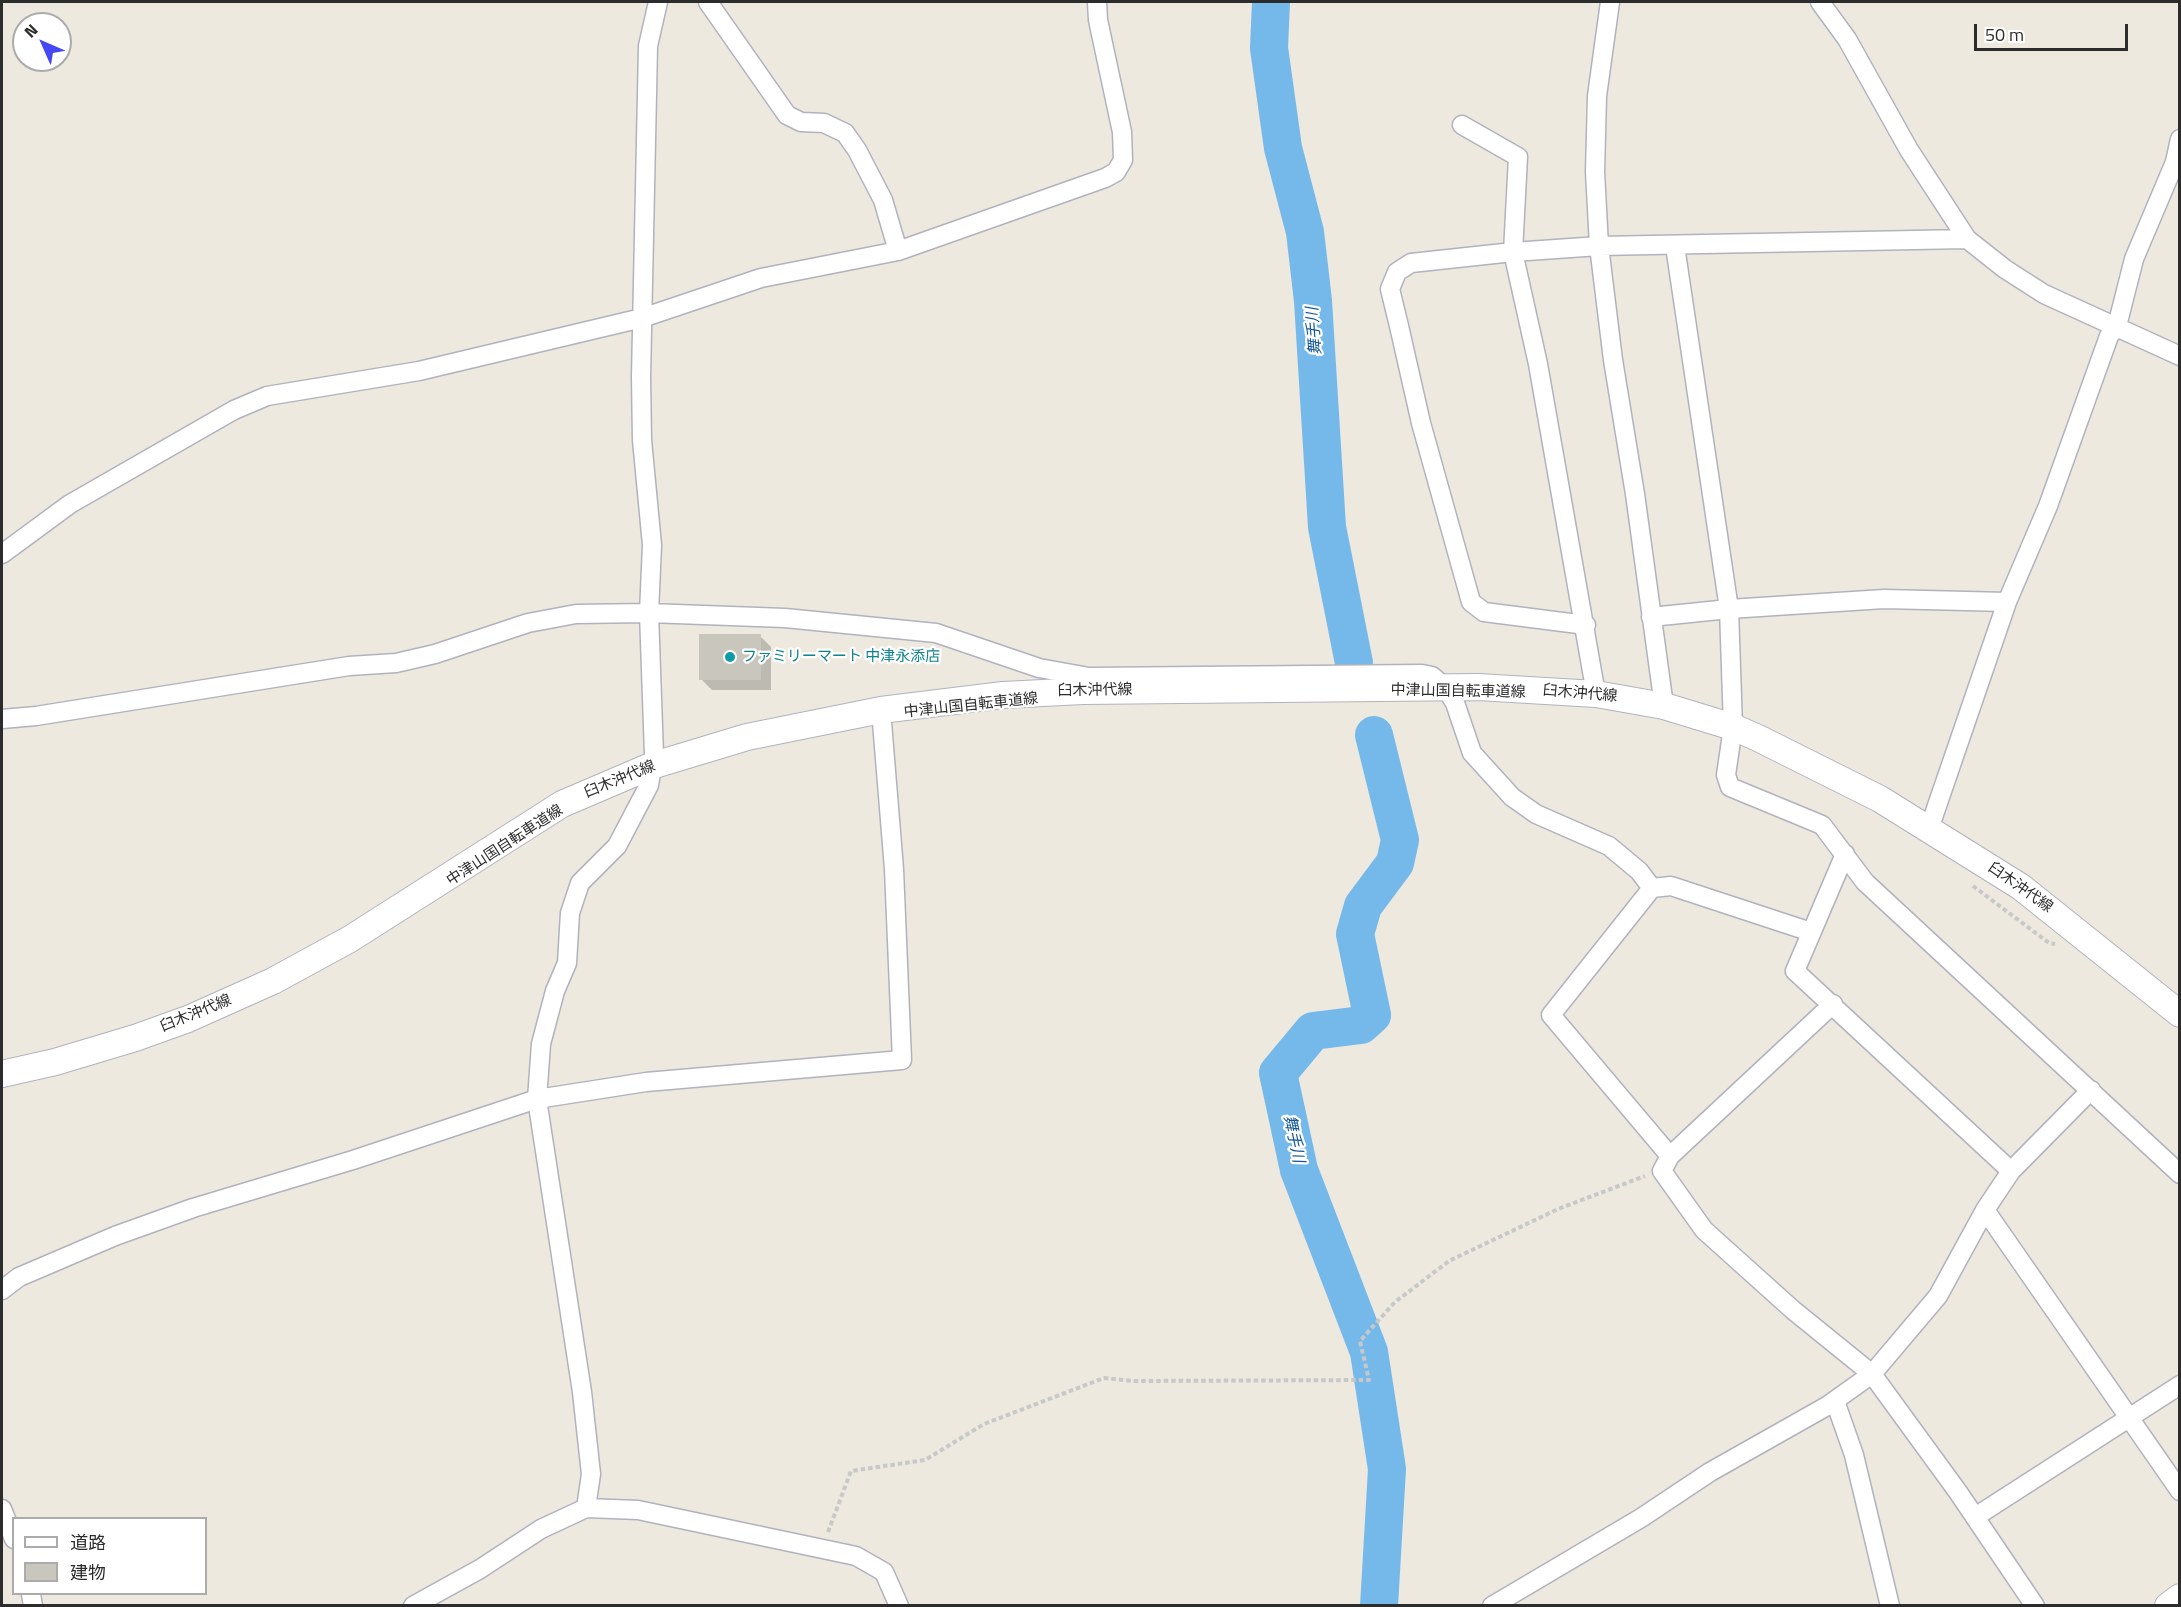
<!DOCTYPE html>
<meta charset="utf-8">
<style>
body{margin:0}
#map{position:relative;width:2181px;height:1607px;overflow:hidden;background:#ede9df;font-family:"Titillium Web","Noto Sans JP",sans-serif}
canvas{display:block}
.frame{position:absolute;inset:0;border:3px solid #2c2c2c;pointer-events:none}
.legend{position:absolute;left:12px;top:1517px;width:195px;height:78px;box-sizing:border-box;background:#fff;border:2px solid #ababab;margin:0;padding:8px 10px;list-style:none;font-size:18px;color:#2c2c2c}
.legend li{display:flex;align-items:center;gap:12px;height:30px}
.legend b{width:30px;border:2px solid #ababab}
.north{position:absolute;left:12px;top:12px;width:60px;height:60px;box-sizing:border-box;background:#fff;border:2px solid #ababab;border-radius:50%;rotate:315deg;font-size:16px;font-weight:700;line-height:24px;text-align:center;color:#2c2c2c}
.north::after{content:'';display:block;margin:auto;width:21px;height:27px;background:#4448f4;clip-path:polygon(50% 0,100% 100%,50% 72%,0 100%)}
.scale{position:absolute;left:1974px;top:24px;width:154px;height:27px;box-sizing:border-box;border:3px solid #2c2c2c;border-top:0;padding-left:8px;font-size:18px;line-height:21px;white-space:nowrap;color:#2c2c2c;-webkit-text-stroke:4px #fff;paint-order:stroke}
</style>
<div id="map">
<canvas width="2181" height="1607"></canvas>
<div class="frame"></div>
<ul class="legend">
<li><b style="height:8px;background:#fff"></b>道路</li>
<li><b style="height:16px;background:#c9c7bd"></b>建物</li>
</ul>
<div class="north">N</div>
<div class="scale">50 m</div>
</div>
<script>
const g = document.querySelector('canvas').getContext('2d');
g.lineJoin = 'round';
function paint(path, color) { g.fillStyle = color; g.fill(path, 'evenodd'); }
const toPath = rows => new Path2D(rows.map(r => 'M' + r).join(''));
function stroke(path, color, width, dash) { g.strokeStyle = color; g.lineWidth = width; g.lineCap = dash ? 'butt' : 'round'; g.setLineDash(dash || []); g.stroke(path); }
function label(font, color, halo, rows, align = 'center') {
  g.font = font + ' "Titillium Web","Noto Sans JP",sans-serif'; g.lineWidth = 4.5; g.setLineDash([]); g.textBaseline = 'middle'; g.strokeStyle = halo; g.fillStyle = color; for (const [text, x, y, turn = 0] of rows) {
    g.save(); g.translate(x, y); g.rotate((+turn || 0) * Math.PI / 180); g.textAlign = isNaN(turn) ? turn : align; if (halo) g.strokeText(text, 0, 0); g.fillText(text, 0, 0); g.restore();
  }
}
const shadow = toPath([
 [760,636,771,647,771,690,712,690,701,679]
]);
const river = toPath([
 [1271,2,1269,48,1283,148,1305,232,1313,301,1327,527,1354,663],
 [1374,735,1400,840,1395,863,1363,906,1355,934,1372,1015,1361,1025,1313,1031,1278,1073,1299,1170,1369,1352,1387,1469,1379,1606]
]);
const building = toPath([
 [699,634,761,634,761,680,699,680]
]);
const path = toPath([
 [1973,886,2049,943,2055,944],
 [828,1532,851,1471,925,1460,984,1424,1104,1378,1134,1381,1369,1380,1360,1341,1395,1302,1449,1261,1558,1209,1645,1176]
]);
const street = toPath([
 [708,2,787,115,801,122,824,123,845,133,857,150,883,200,898,251],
 [1610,2,1597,96,1595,172,1599,246,1613,360,1635,494,1664,706],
 [1820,2,1847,39,1909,150,1967,239,2005,269,2044,294,2180,356],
 [1462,125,1518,157,1513,252,1538,364,1596,694],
 [1675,246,1729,609,1733,727,1726,775,1730,787,1822,825,1865,882,2180,1174],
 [2,554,70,504,234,410,267,396,419,371,642,318,761,278,898,251,1105,178,1116,172,1123,160,1122,132,1098,20,1097,2],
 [1651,617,1729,609,1884,599,2007,602],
 [1586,625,1484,612,1471,602,1421,423,1399,326,1390,289,1397,272,1411,263,1513,252,1599,246,1967,239],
 [2,719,36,716,349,666,396,663,435,654,528,623,576,614,649,613,785,618,936,633,1039,668,1089,677,1422,674,1432,676,1445,687,1455,703,1472,753,1512,797,1536,814,1609,846,1639,871,1652,888],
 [1929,829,2007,602,2048,506,2109,336,2117,326,2134,259,2175,162,2180,139],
 [1845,854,1795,971,2011,1171],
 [1833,1004,1670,1156,1662,1171,1704,1230,1793,1310,1872,1374,1958,1492,2035,1606],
 [1670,1156,1551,1015,1652,888,1671,886,1811,932],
 [1985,1210,2180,1491],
 [2,1290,19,1277,115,1236,193,1208,353,1160,537,1099,646,1082,902,1060,894,869,881,710],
 [1835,1401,1854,1455,1890,1606],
 [586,1508,591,1474,582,1392,537,1099,541,1044,555,991,567,963,570,913,580,883,617,846,649,785,654,755,649,613,652,545,642,440,641,377,648,46,658,2],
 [2,1509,14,1539],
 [1975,1517,2180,1385],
 [31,1594,33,1606],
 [413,1606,480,1569,541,1529,586,1508,638,1510,856,1556,884,1572,899,1606],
 [1492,1606,1641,1518,1710,1472,1827,1406,1872,1374,1938,1296,1985,1210,2011,1171,2091,1090]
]);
const secondary = toPath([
 [2,1074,55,1062,135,1038,188,1019,273,981,350,939,562,804,651,766,747,737,881,710,1003,695,1083,691,1478,687,1596,694,1664,706,1733,727,1758,738,1880,799,2021,887,2180,1014],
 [2168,1606,2180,1597]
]);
const markers = [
 [730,657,6,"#0f9aa8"]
];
const cultureNames = [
 ["ファミリーマート 中津永添店",742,657]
];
const streetNames = [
 ["臼木沖代線",1095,691,-1],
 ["中津山国自転車道線",1458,692,1],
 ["臼木沖代線",1580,694,5],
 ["中津山国自転車道線",971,706,-6],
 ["臼木沖代線",620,780,-22],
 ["中津山国自転車道線",505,846,-33],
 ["臼木沖代線",2020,888,35],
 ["臼木沖代線",196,1014,-22]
];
const waterNames = [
 ["舞手川",1315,331,-94],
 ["舞手川",1293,1139,78]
];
paint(shadow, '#0003');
stroke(river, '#75b9eb', 38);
paint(building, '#c9c7bd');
stroke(street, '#b2b2bf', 21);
stroke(secondary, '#b2b2bf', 28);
stroke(path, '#c8c8c8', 4, [4.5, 3]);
stroke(street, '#fff', 18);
stroke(secondary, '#fff', 26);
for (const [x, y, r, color] of markers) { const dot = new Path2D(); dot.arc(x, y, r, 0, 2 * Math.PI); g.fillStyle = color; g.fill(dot); stroke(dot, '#fff', 2); }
label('15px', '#0d838f', '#fff', cultureNames, 'left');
label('15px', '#2c2c2c', '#fff', streetNames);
label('italic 16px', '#12559a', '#fff', waterNames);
</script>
